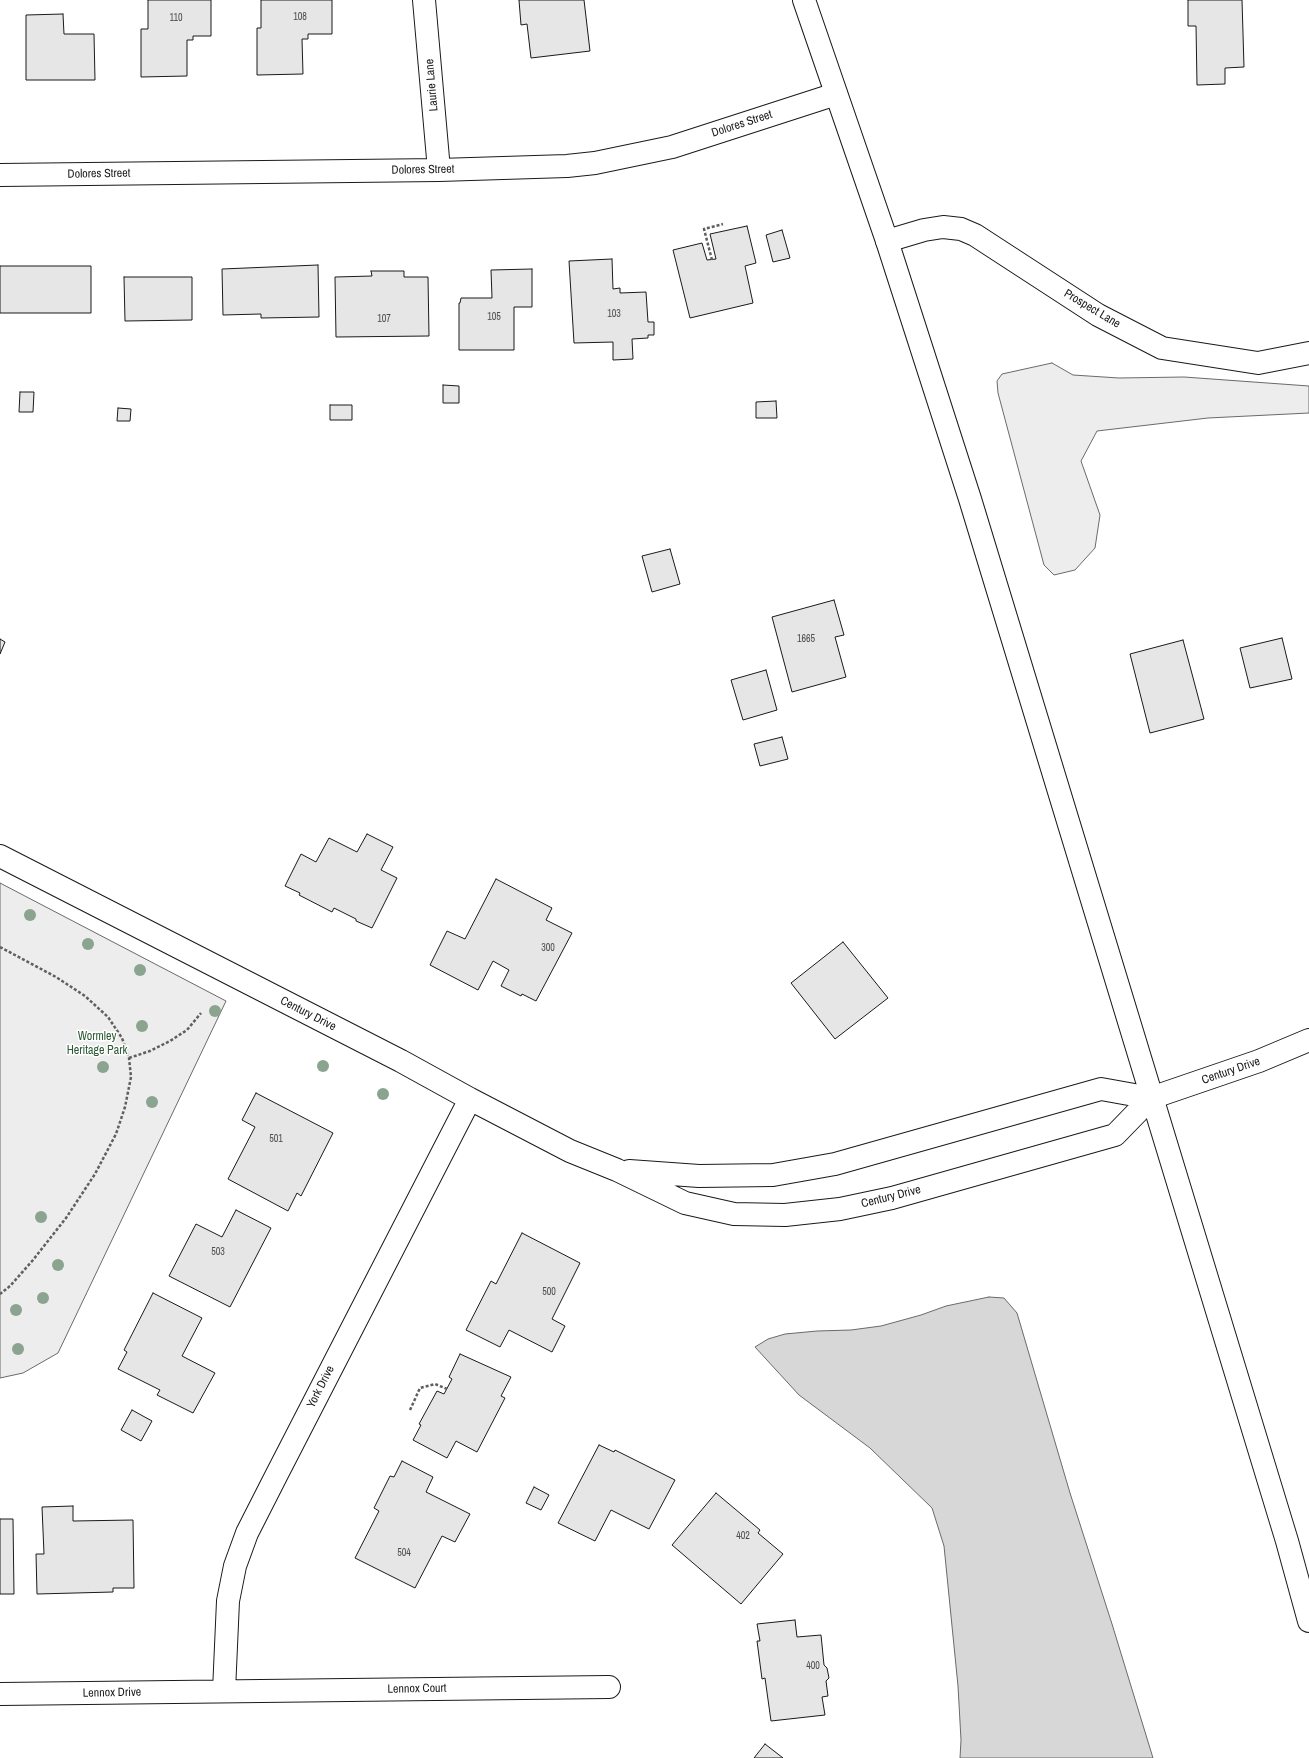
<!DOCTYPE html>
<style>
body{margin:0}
canvas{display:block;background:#fff}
</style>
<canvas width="1309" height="1758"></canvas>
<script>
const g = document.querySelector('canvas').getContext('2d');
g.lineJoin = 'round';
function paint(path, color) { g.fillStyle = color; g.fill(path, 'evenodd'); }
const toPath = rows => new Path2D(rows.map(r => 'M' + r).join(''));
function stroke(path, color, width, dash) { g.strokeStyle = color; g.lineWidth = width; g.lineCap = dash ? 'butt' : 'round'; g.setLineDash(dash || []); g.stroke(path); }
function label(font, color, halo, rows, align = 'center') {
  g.font = font + ' "Archivo Narrow",sans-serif'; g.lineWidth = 3; g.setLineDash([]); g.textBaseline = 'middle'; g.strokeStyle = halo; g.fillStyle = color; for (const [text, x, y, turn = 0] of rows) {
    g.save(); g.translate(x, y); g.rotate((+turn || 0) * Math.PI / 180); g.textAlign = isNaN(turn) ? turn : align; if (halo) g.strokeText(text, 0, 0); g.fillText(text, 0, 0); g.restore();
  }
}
const built = toPath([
 [1052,363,1073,375,1119,378,1184,377,1309,386,1309,413,1208,418,1097,431,1081,461,1100,515,1095,548,1075,570,1054,575,1044,565,998,393,997,381,1002,374,1052,363],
 [0,883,226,1001,58,1353,23,1373,0,1378,0,883]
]);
const water = toPath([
 [989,1297,1004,1298,1017,1313,1070,1493,1112,1624,1153,1758,960,1758,961,1740,958,1686,944,1546,932,1508,870,1448,799,1395,755,1347,768,1339,785,1334,817,1331,851,1330,881,1326,921,1315,946,1306,989,1297]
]);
const building = toPath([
 [148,0,211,0,211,36,193,36,193,40,187,40,187,76,141,77,141,29,148,29,148,0],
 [261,0,332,0,332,34,308,34,308,39,302,39,303,74,257,75,257,28,261,28,261,0],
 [519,0,584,0,590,51,531,58,527,24,521,25,519,0],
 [1188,0,1242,0,1244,67,1225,68,1225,84,1197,85,1196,26,1188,26,1188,0],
 [63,14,64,34,94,34,95,80,26,80,26,15,63,14],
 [747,226,756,263,745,266,753,303,690,318,673,250,702,243,707,260,716,259,710,234,747,226],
 [782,230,790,258,773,262,766,235,782,230],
 [612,259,613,289,620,288,620,293,646,292,648,322,654,322,654,335,648,335,648,338,632,339,633,359,613,360,613,342,574,343,569,261,612,259],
 [318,265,319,317,261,318,261,314,223,315,222,269,318,265],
 [0,266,91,266,91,313,0,313,0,266],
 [532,269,532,307,514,307,514,350,459,350,459,303,460,303,461,298,492,298,491,270,532,269],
 [371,271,404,271,404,277,428,277,429,336,336,337,335,277,372,276,371,271],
 [124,277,192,277,192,320,125,321,124,277],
 [443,385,459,386,459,403,443,403,443,385],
 [20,392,34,392,33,412,19,412,20,392],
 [776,401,777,418,756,418,756,402,776,401],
 [330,405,352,405,352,420,330,420,330,405],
 [118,408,131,409,130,421,117,421,118,408],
 [670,549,680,584,652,592,642,556,670,549],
 [834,600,844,635,835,637,846,677,792,692,772,617,834,600],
 [1282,638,1292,679,1250,688,1240,648,1282,638],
 [0,639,5,642,0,654,0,639],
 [1183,640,1204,719,1150,733,1130,654,1183,640],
 [766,670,777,710,743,720,731,680,766,670],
 [782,737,788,759,760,766,754,744,782,737],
 [367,834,393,847,381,870,397,878,372,928,356,921,356,919,334,908,332,912,299,895,300,893,285,886,301,854,316,862,329,838,357,852,367,834],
 [496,879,552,908,546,920,572,933,536,1001,522,994,521,996,501,986,509,970,493,961,478,990,430,965,447,931,465,939,496,879],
 [843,942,888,998,835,1039,791,983,843,942],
 [256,1093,333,1133,301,1196,297,1193,288,1211,228,1179,255,1127,242,1120,256,1093],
 [236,1210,271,1228,230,1307,169,1276,196,1224,222,1237,236,1210],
 [522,1233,580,1263,552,1319,565,1326,552,1352,509,1330,500,1347,466,1330,491,1281,496,1284,522,1233],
 [153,1293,202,1318,182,1356,215,1373,193,1413,157,1395,160,1390,118,1369,127,1352,124,1350,153,1293],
 [460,1354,511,1377,501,1396,505,1398,477,1452,456,1441,447,1458,413,1440,421,1425,419,1424,437,1391,444,1394,452,1379,449,1377,460,1354],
 [132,1410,152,1421,141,1441,121,1430,132,1410],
 [599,1445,614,1452,615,1450,675,1480,649,1529,611,1510,595,1541,558,1523,599,1445],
 [402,1461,433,1477,426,1492,470,1514,455,1542,442,1536,415,1588,355,1558,379,1511,374,1508,390,1476,394,1477,402,1461],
 [534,1487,549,1495,541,1510,526,1503,534,1487],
 [716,1493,760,1530,758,1533,783,1554,741,1604,672,1545,716,1493],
 [73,1506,73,1521,133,1520,134,1588,113,1588,113,1592,37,1594,36,1554,44,1554,42,1507,73,1506],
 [0,1519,13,1519,14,1594,0,1594,0,1519],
 [795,1620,797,1637,821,1635,824,1665,827,1668,829,1678,826,1681,828,1696,822,1697,825,1715,771,1721,765,1678,762,1679,757,1641,760,1641,757,1624,795,1620],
 [765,1744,783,1758,754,1758,765,1744]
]);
const path = toPath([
 [712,260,704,229,723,224],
 [0,947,56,977,85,996,108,1017,122,1038,129,1058,131,1077,125,1107,116,1134,95,1174,66,1218,33,1260,10,1286,0,1294],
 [129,1058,150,1051,170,1041,187,1030,201,1013],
 [410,1410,420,1388,435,1384,447,1389]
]);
const minor = toPath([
 [424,0,439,170],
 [0,175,439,170,567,166,595,163,672,147,836,94],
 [887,241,924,230,943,227,961,229,975,235,1098,315,1162,348,1258,363,1309,353],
 [0,856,401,1061,470,1099,570,1151,617,1170,685,1203,734,1214,785,1215,840,1209,892,1198,1115,1135,1151,1098,1259,1061,1309,1040],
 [629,1171,699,1176,773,1175,835,1164,1101,1089,1151,1098],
 [224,1691,228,1601,235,1566,247,1533,276,1476,470,1099],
 [0,1694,609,1687]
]);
const secondary = toPath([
 [804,0,887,241,970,499,1287,1541,1309,1621]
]);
const trees = [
 [30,915],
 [88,944],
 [140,970],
 [215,1011],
 [142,1026],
 [323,1066],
 [103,1067],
 [383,1094],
 [152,1102],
 [41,1217],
 [58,1265],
 [43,1298],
 [16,1310],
 [18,1349]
];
const numberNames = [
 ["108",300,17],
 ["110",176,18],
 ["103",614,314],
 ["105",494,317],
 ["107",384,319],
 ["1665",806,639],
 ["300",548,948],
 ["501",276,1139],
 ["503",218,1252],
 ["500",549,1292],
 ["402",743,1536],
 ["504",404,1553],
 ["400",813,1666]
];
const streetNames = [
 ["Laurie Lane",432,85,-95],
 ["Dolores Street",742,124,-18],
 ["Dolores Street",423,170,-1],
 ["Dolores Street",99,174,-1],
 ["Prospect Lane",1092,309,31],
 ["Century Drive",308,1014,27],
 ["Century Drive",1231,1071,-19],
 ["Century Drive",891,1197,-14],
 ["York Drive",321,1387,-63],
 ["Lennox Court",417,1689,-1],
 ["Lennox Drive",112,1693,-1]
];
const parkNames = [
 ["Wormley",97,1037],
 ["Heritage Park",97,1051]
];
paint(built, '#ededed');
stroke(built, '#6a6a6a', 1);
paint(water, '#d7d7d7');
stroke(water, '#6a6a6a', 1);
paint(building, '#e6e6e6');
stroke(building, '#1a1a1a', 1);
stroke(minor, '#1a1a1a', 24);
stroke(secondary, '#1a1a1a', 24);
stroke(path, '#5f5f5f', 2.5, [3, 2]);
stroke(minor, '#fff', 22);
stroke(secondary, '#fff', 22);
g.fillStyle = '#8aa48f';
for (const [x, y] of trees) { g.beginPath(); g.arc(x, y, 6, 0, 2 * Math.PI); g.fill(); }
label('10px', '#4d4d4d', null, numberNames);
label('12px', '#1a1a1a', '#fff', streetNames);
label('12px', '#2b5a34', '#fff', parkNames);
</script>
